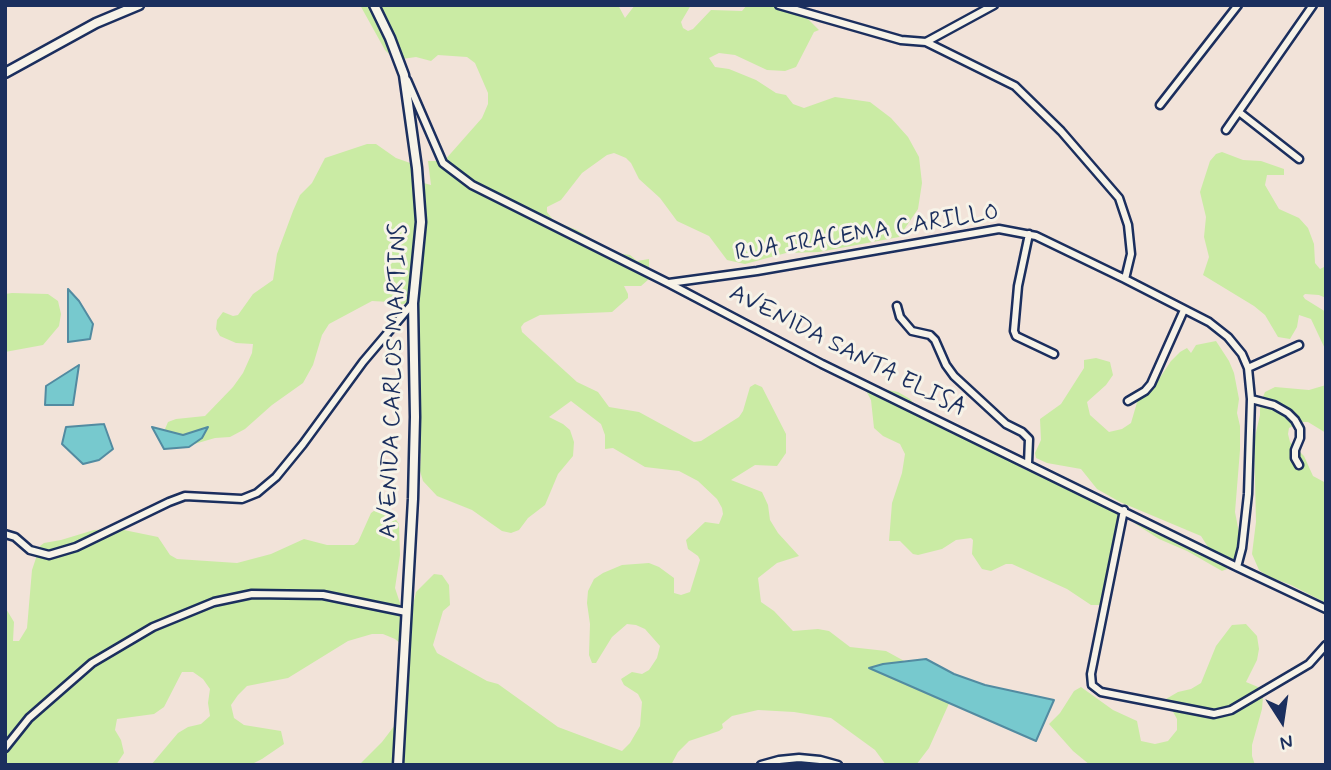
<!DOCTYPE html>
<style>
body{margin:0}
#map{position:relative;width:1331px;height:770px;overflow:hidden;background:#f2e3d9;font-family:Mynerve,sans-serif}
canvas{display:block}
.frame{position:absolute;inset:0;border:7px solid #1b2f5e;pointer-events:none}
.north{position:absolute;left:1247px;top:686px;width:70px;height:70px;-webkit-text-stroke:5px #f7f3e8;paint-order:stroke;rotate:168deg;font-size:19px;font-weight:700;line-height:28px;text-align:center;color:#1b2f5e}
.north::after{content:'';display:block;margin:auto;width:24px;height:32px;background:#1b2f5e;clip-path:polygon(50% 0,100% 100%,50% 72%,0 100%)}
</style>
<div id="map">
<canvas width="1331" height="770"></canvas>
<div class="frame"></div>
<div class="north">N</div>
</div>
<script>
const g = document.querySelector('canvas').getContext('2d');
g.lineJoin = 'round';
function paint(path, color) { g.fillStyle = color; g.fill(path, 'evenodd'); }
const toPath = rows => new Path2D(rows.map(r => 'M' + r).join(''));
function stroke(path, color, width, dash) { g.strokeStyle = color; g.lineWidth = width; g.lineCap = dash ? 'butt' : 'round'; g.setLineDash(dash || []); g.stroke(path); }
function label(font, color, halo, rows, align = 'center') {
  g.font = font + ' Mynerve,sans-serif'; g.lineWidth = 6; g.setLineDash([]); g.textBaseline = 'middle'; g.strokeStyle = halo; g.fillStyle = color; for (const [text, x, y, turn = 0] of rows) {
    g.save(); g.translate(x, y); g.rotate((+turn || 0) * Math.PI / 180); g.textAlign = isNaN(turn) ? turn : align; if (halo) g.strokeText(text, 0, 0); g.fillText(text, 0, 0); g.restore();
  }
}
const green = toPath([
 [360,5,618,5,625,18,635,5,691,5,681,22,683,28,688,31,693,29,711,10,742,11,747,5,787,5,805,16,819,30,814,32,796,67,785,71,767,70,735,55,719,53,709,58,715,67,729,69,756,80,776,93,786,95,793,104,804,108,835,97,870,102,891,118,908,137,919,157,922,183,918,209,899,237,819,252,786,253,745,264,727,260,709,236,677,221,660,198,639,179,631,163,626,158,614,153,607,155,582,173,561,200,547,207,547,212,554,221,577,230,615,253,630,255,637,261,649,259,649,279,641,286,624,286,628,294,628,298,612,312,540,315,524,323,521,327,522,332,577,382,598,392,609,407,639,412,694,442,701,441,739,417,743,411,750,387,755,384,762,387,786,434,786,453,777,466,755,465,731,480,762,492,768,505,770,520,778,533,799,556,777,563,758,578,761,602,774,611,793,631,818,629,829,631,850,647,886,651,928,674,951,699,929,748,916,765,886,765,875,750,831,718,794,712,758,710,732,716,722,724,723,728,719,731,689,741,678,752,671,765,359,765,382,742,398,721,408,672,406,648,395,639,383,634,372,634,348,641,288,678,247,686,238,695,231,705,234,718,244,725,281,731,284,744,262,759,250,765,151,765,178,733,188,727,201,724,210,716,208,703,210,689,203,679,193,672,182,672,164,707,154,714,117,719,115,730,121,740,124,753,116,765,5,765,5,607,14,622,13,641,19,641,27,628,32,570,40,546,44,543,61,540,94,530,119,529,158,537,170,555,177,559,237,563,271,554,304,539,327,545,354,545,358,542,371,513,378,508,389,509,399,524,400,555,395,588,403,612,408,615,411,614,416,592,434,574,442,575,449,585,450,605,443,611,433,645,437,653,487,681,498,684,558,727,622,751,630,743,640,726,642,702,638,694,624,685,621,679,632,672,642,674,649,670,657,658,660,646,645,629,636,625,627,624,612,637,596,663,592,663,589,655,590,624,587,603,588,591,594,579,603,573,622,565,649,563,659,567,674,578,674,593,681,595,690,592,700,560,698,556,688,549,686,540,705,522,719,524,723,514,722,508,717,499,698,481,679,471,645,467,613,448,605,449,605,435,601,424,571,401,549,417,563,424,570,430,574,442,573,456,558,474,545,505,528,518,519,530,511,533,502,531,472,510,437,496,423,481,420,471,421,454,418,450,411,452,410,449,411,441,418,432,420,421,417,306,412,302,395,306,390,302,372,301,329,324,322,335,313,365,303,383,272,405,245,429,230,437,215,438,184,447,166,438,165,429,168,422,176,419,205,416,233,387,243,373,252,353,253,344,236,343,220,336,216,329,217,320,223,312,233,316,238,315,253,294,273,280,277,254,293,211,300,195,312,183,325,158,367,144,376,144,396,158,413,164,420,182,431,185,428,161,444,161,482,118,488,104,488,93,475,63,467,57,438,55,431,61,416,57,395,60,385,50],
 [1222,152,1243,160,1261,161,1284,169,1284,175,1267,175,1265,185,1279,209,1299,218,1308,228,1314,244,1315,263,1320,269,1326,266,1326,298,1319,295,1305,294,1303,296,1305,299,1326,312,1326,351,1311,319,1299,315,1297,327,1290,339,1278,337,1265,315,1254,306,1203,275,1209,257,1204,237,1206,217,1200,192,1210,161,1216,154],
 [12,293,48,294,58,301,61,314,59,326,43,345,5,352,5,294],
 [1216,341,1229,361,1234,373,1239,399,1237,413,1240,426,1240,450,1235,512,1241,543,1235,557,1227,569,1222,571,1187,551,1159,539,1134,523,1144,525,1202,552,1213,555,1201,536,1120,502,1097,489,1081,469,1047,463,1036,458,1035,453,1041,440,1040,419,1061,404,1084,368,1084,360,1096,358,1110,362,1113,375,1106,385,1087,402,1090,415,1109,432,1122,429,1131,423,1138,399,1145,388,1157,382,1171,361,1180,352,1187,348,1191,353,1196,345],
 [1326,385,1326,433,1308,422,1301,422,1289,428,1288,434,1290,442,1304,456,1313,476,1326,483,1326,603,1291,585,1267,576,1259,570,1252,554,1256,522,1254,441,1260,415,1260,404,1265,392,1275,387,1309,390],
 [868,386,898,392,910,399,924,415,952,434,978,442,1026,470,1043,475,1045,478,1067,481,1111,506,1121,515,1122,544,1103,602,1099,605,1091,605,1067,589,1012,564,1006,564,991,571,982,569,972,554,973,540,971,538,956,540,942,549,918,555,913,554,900,541,889,541,892,503,902,473,905,454,900,444,883,436,874,428,871,400,864,387],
 [1246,624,1257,636,1259,649,1257,660,1246,682,1258,687,1263,697,1262,709,1252,745,1252,756,1255,765,1090,765,1073,751,1049,724,1060,713,1074,691,1081,687,1113,710,1137,721,1141,741,1155,744,1168,741,1177,730,1177,719,1166,699,1178,692,1191,689,1201,683,1216,646,1232,625]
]);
const water = toPath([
 [68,289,79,301,93,324,90,339,68,342,68,289],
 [79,365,73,405,45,405,46,386,79,365],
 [104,424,113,449,99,460,83,464,62,444,66,427,104,424],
 [152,427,183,435,208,427,202,438,189,447,164,449,152,427],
 [926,659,954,674,985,685,1054,700,1036,741,869,668,883,664,926,659]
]);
const minor = toPath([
 [779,5,901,40,926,42,1015,86,1061,131,1119,198,1128,225,1131,254,1125,279],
 [926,42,994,5],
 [407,80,443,163,472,185,668,283,822,364,1237,567,1326,609],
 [1160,105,1238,5],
 [1239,112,1299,159],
 [1226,130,1313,5],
 [1029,234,1018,286,1014,331,1016,336,1054,354],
 [669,283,757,271,999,229,1036,236,1125,279,1209,322,1228,337,1242,354,1248,368,1251,399,1248,494,1242,548,1237,567],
 [897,306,900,317,912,331,930,335,935,340,946,365,954,376,1006,424,1022,432,1029,439,1028,464],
 [1248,368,1299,345],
 [1251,399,1274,405,1288,413,1295,420,1300,429,1300,438,1295,450,1295,458,1299,465],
 [1128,401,1145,391,1151,384,1184,310],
 [1124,510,1091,674,1092,685,1101,692,1214,714,1231,710,1309,664,1326,645],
 [5,534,15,537,30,550,49,555,76,547,169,502,185,496,242,499,257,493,276,477,303,444,363,362,413,303],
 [5,748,29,718,92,663,153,627,214,602,252,594,323,595,406,612],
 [761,765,779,760,799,758,820,760,838,765]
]);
const tertiary = toPath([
 [374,5,390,38,404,75,417,168,421,222,413,303,415,417,413,499,398,765],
 [5,73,96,23,139,5]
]);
const streetNames = [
 ["RUA IRACEMA CARILLO",867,234,-9],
 ["AVENIDA SANTA ELISA",847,352,27],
 ["AVENIDA CARLOS MARTINS",395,381,-88]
];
paint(green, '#caeba4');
paint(water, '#77c9ce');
stroke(water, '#528ba1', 2);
stroke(minor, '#1b2f5e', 11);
stroke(tertiary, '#1b2f5e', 13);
stroke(minor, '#f7f3e8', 6);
stroke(tertiary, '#f7f3e8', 8);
label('24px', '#1b2f5e', '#f7f3e8', streetNames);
</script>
